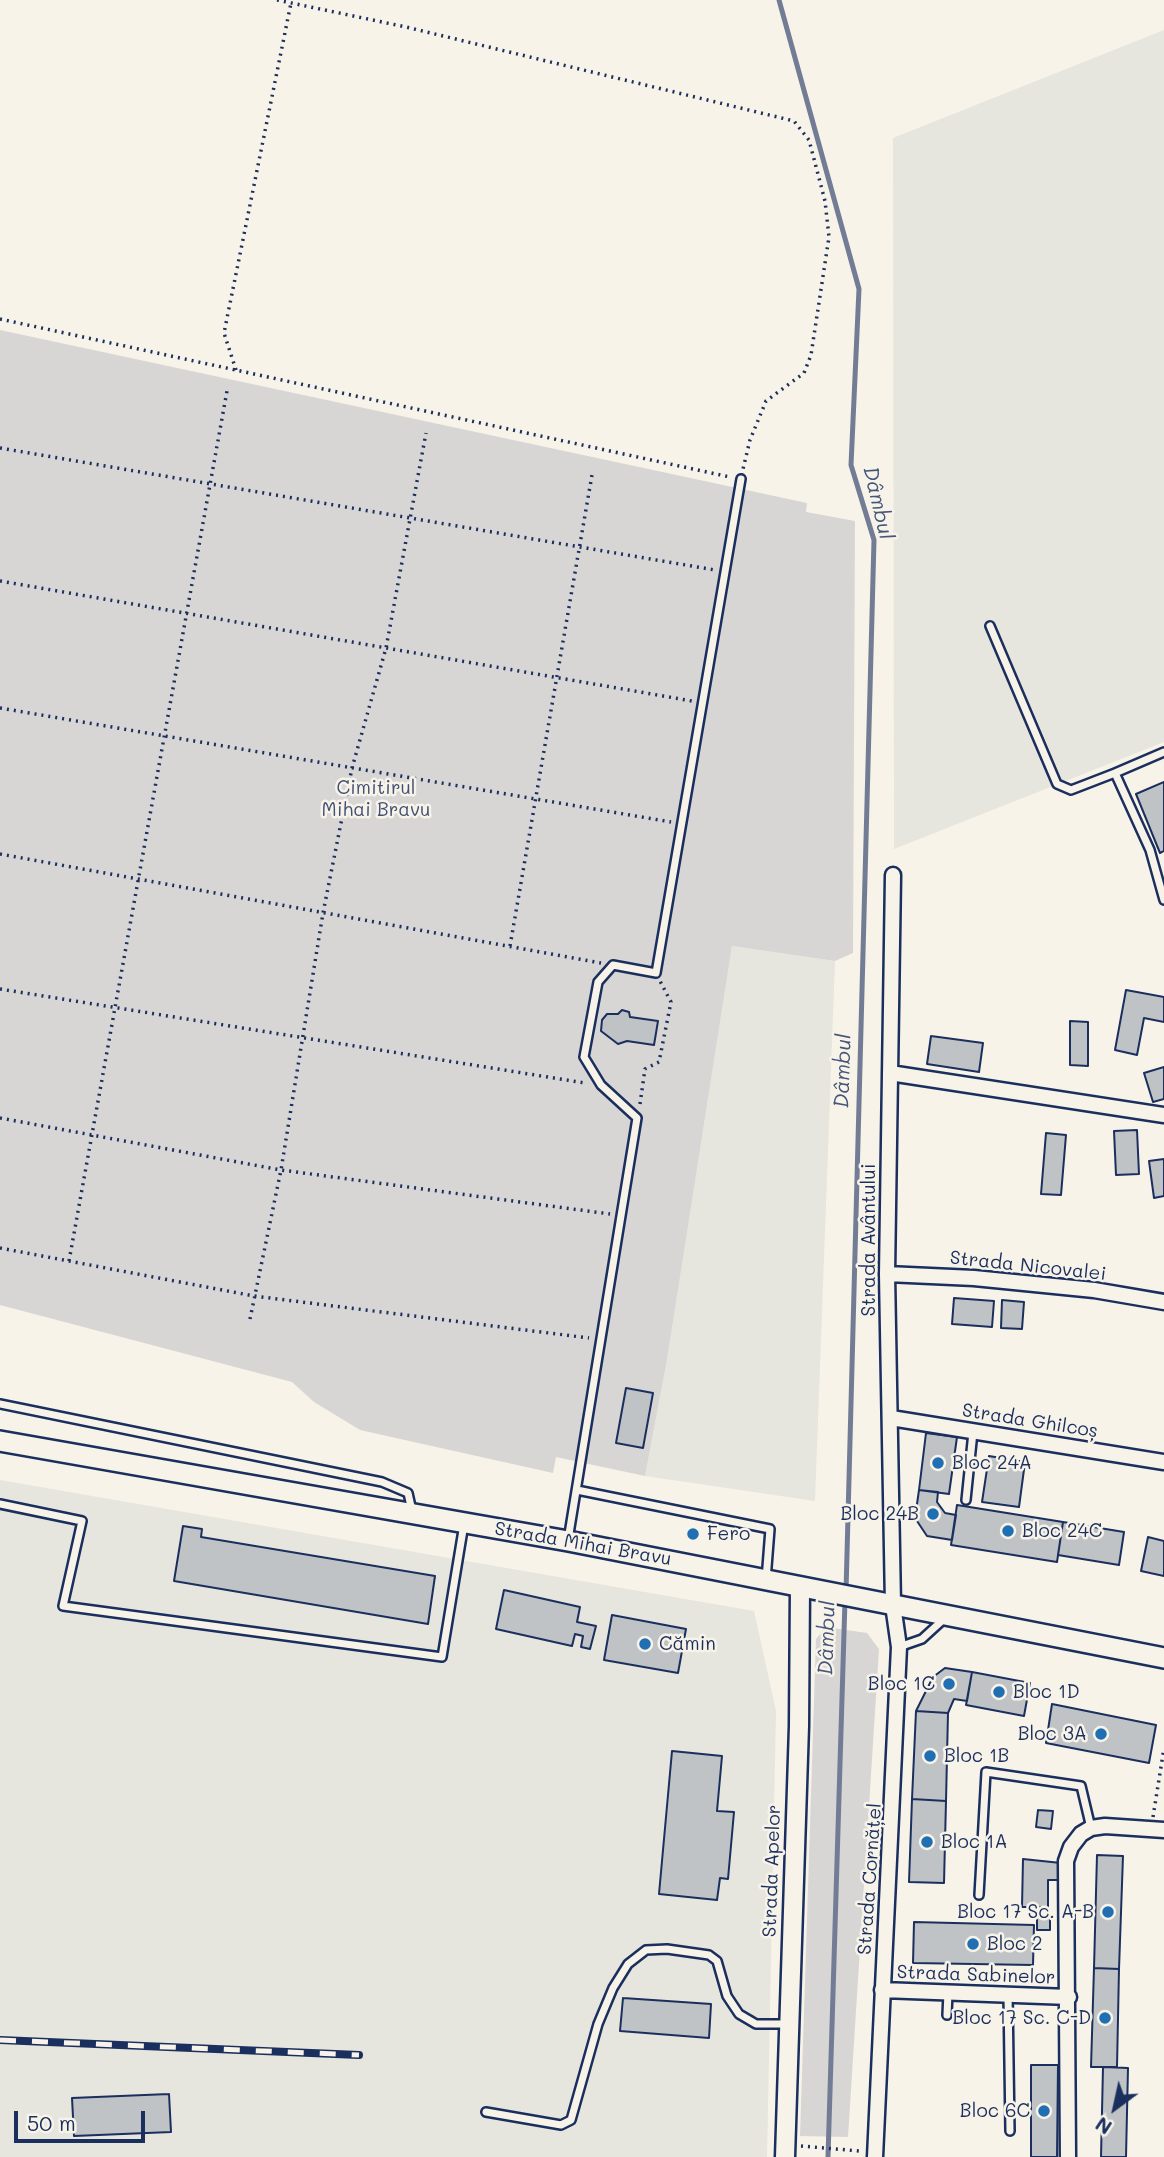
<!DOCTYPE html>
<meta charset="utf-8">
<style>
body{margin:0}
#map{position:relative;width:1164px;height:2157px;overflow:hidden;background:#f7f3e8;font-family:Mali,sans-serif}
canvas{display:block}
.north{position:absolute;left:1080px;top:2073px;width:70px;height:70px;-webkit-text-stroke:5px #f7f3e8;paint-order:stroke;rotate:213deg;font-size:19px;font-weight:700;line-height:28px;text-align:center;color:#1b2f5e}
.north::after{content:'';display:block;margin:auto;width:24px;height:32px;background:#1b2f5e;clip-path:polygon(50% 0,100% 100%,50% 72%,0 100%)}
.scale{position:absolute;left:14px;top:2111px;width:131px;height:32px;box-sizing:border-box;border:4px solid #1b2f5e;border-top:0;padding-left:9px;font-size:21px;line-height:24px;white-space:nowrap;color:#1b2f5e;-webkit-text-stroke:5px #f7f3e8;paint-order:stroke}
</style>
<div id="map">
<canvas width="1164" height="2157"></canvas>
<div class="north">N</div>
<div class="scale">50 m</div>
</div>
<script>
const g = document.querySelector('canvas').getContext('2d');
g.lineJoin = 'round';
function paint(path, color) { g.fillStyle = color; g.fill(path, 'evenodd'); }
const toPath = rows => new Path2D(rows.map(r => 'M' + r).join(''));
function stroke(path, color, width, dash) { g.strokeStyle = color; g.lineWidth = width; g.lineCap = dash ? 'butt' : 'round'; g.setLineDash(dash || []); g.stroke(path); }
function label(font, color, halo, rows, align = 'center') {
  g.font = font + ' Mali,sans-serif'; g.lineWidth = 5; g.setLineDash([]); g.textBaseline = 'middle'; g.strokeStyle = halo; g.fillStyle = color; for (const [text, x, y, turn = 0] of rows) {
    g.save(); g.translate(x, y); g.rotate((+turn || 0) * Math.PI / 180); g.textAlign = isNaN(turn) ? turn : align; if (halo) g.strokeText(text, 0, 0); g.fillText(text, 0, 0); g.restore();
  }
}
const built = toPath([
 [1164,30,1164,742,894,849,893,138],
 [732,946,835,961,815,1501,645,1476,667,1360],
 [0,1480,754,1611,776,1711,767,2157,0,2157]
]);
const green = toPath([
 [0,330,807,503,806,512,855,521,853,953,835,961,732,946,667,1360,645,1476,556,1457,553,1473,360,1430,314,1402,292,1382,0,1305],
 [826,1627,867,1633,879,1649,848,2137,800,2136,816,1639]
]);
const stream = toPath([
 [779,0,859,289,851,465,874,540,846,1591],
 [828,2157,845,1600]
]);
const building = toPath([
 [1164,782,1164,851,1160,853,1136,794,1164,782],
 [1126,990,1164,997,1164,1022,1144,1018,1137,1055,1115,1050,1126,990],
 [622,1010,629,1012,630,1017,658,1021,654,1045,627,1041,618,1044,601,1031,602,1020,607,1014,618,1014,622,1010],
 [1070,1021,1088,1022,1088,1066,1070,1065,1070,1021],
 [931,1036,983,1043,979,1072,927,1064,931,1036],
 [1164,1067,1164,1099,1153,1102,1144,1073,1164,1067],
 [1137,1130,1139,1174,1116,1175,1114,1131,1137,1130],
 [1046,1133,1066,1135,1061,1195,1041,1194,1046,1133],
 [1164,1159,1164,1196,1154,1198,1149,1161,1164,1159],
 [954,1298,994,1301,992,1327,952,1324,954,1298],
 [1002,1300,1024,1302,1022,1329,1001,1328,1002,1300],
 [626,1388,653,1393,643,1448,616,1443,626,1388],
 [926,1433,957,1437,949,1494,919,1490,926,1433],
 [989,1456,1025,1462,1019,1507,982,1502,989,1456],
 [919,1490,938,1492,937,1502,945,1513,956,1515,952,1540,927,1536,915,1518,919,1490],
 [957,1505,1063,1522,1057,1562,951,1545,957,1505],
 [1063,1522,1124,1532,1119,1565,1058,1555,1063,1522],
 [183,1526,202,1529,201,1537,435,1576,428,1624,174,1581,183,1526],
 [1148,1537,1164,1541,1164,1576,1141,1571,1148,1537],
 [504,1590,580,1607,577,1622,596,1626,590,1649,581,1647,583,1636,575,1634,572,1646,496,1629,504,1590],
 [612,1615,686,1629,678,1673,604,1660,612,1615],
 [945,1668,972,1672,967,1701,954,1699,948,1713,916,1711,933,1677,945,1668],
 [972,1672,1030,1683,1024,1716,966,1705,972,1672],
 [1052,1704,1156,1725,1149,1763,1046,1743,1052,1704],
 [916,1711,948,1713,946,1801,912,1799,916,1711],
 [672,1751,722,1756,717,1811,734,1812,728,1879,720,1878,717,1900,659,1894,672,1751],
 [912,1799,946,1801,944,1883,909,1882,912,1799],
 [1038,1810,1053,1811,1051,1829,1036,1827,1038,1810],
 [1097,1855,1123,1856,1119,1969,1094,1968,1097,1855],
 [1023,1859,1061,1863,1061,1880,1048,1880,1048,1907,1022,1907,1023,1859],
 [1037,1916,1050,1916,1050,1930,1037,1930,1037,1916],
 [914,1922,1034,1925,1033,1965,913,1963,914,1922],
 [1094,1968,1119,1969,1117,2067,1091,2067,1094,1968],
 [623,1998,711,2004,709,2038,620,2031,623,1998],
 [1031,2065,1058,2065,1057,2157,1031,2157,1031,2065],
 [1103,2067,1128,2068,1126,2157,1101,2157,1103,2067],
 [169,2094,171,2132,74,2136,72,2098,169,2094]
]);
const path = toPath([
 [277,0,406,27,794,121,809,140,825,201,829,237,811,355,804,373,766,401,750,440,743,469],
 [0,319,730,477],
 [236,370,224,333,291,3],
 [0,448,715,570],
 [0,581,692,701],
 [0,708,671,822],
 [0,854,601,963],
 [510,946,592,475],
 [0,989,585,1083],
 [640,1104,645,1069,659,1062,671,1002,660,981],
 [0,1118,281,1170,610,1214],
 [0,1248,254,1296,589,1338],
 [69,1261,227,391],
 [250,1319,281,1170,323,913,352,768,386,648,426,433],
 [1153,1817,1164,1748],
 [801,2146,859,2151]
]);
const service = toPath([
 [990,626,1057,784,1071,790,1115,773],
 [1164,752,1115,773,1150,850,1164,900],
 [0,1404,382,1482,408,1493,412,1511],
 [577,1490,770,1529,766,1580],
 [966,1500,973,1432],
 [0,1504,82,1521,63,1606,442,1657,464,1524],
 [568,1540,637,1118,601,1085,584,1057,598,982,613,965,656,973,741,479],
 [899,1647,922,1639,945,1618],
 [979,1895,986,1772,1081,1786,1091,1828],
 [1008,1995,1010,2131],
 [947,2015,948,1993],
 [486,2112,561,2125,571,2120,598,2024,613,1988,628,1964,646,1950,667,1949,709,1955,717,1961,727,1996,739,2014,756,2024,787,2024]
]);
const minor = toPath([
 [890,1073,1164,1115],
 [887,1274,974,1278,1094,1290,1164,1302],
 [891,1418,1164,1462],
 [882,1990,1069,1997],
 [875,2157,899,1647,893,1605,887,1274,893,875],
 [1068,2157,1066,1861,1071,1847,1081,1834,1091,1828,1105,1826,1164,1830]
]);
const tertiary = toPath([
 [785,2157,799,1726,800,1587]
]);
const secondary = toPath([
 [0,1441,568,1541,1164,1658]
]);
const rail = toPath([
 [0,2040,359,2055]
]);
const markers = [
 [938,1463,7,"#1f6fb2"],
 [933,1514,7,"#1f6fb2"],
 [1008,1531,7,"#1f6fb2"],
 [693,1534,7,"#1f6fb2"],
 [645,1644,7,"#1f6fb2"],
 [949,1684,7,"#1f6fb2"],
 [999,1692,7,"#1f6fb2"],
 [1101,1734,7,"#1f6fb2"],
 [930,1756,7,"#1f6fb2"],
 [927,1842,7,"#1f6fb2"],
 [1108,1912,7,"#1f6fb2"],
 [973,1944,7,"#1f6fb2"],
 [1105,2018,7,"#1f6fb2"],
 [1044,2111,7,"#1f6fb2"]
];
const parkNames = [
 ["Cimitirul",376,788],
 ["Mihai Bravu",376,810]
];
const streetNames = [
 ["Strada Avântului",869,1240,-90],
 ["Strada Nicovalei",1028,1266,6],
 ["Strada Ghilcoș",1030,1421,9],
 ["Strada Mihai Bravu",583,1544,10],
 ["Strada Apelor",772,1871,-88],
 ["Strada Cornățel",870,1879,-86],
 ["Strada Sabinelor",976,1975,2]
];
const poiNames = [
 ["Bloc 24A",952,1463],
 ["Bloc 24B",919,1514,"right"],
 ["Bloc 24C",1022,1531],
 ["Fero",707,1534],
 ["Cămin",659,1644],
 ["Bloc 1C",935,1684,"right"],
 ["Bloc 1D",1013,1692],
 ["Bloc 3A",1087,1734,"right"],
 ["Bloc 1B",944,1756],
 ["Bloc 1A",941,1842],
 ["Bloc 17 Sc. A-B",1094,1912,"right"],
 ["Bloc 2",987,1944],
 ["Bloc 17 Sc. C-D",1091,2018,"right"],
 ["Bloc 6C",1030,2111,"right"]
];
const waterNames = [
 ["Dâmbul",878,503,77],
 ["Dâmbul",843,1071,-88],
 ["Dâmbul",827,1638,-88]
];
paint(built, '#e6e5de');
paint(green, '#d7d6d4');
stroke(stream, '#727c95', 5);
paint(building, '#c0c3c5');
stroke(building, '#1b2f5e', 2);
stroke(service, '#1b2f5e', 12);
stroke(minor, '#1b2f5e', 19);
stroke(tertiary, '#1b2f5e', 23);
stroke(secondary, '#1b2f5e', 24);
stroke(path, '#1b2f5e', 3.5, [2, 5]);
stroke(service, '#f7f3e8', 7);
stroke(minor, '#f7f3e8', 14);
stroke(tertiary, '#f7f3e8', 18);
stroke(secondary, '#f7f3e8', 19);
stroke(rail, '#1b2f5e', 8);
stroke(rail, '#f7f3e8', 5, [16]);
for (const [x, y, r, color] of markers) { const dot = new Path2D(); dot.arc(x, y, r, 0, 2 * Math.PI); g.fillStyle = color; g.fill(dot); stroke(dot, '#f7f3e8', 2.5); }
label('19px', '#415076', '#f7f3e8', parkNames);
label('19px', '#1b2f5e', '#f7f3e8', streetNames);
label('19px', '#1b2f5e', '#f7f3e8', poiNames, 'left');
label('italic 21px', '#465679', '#f7f3e8', waterNames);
</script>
